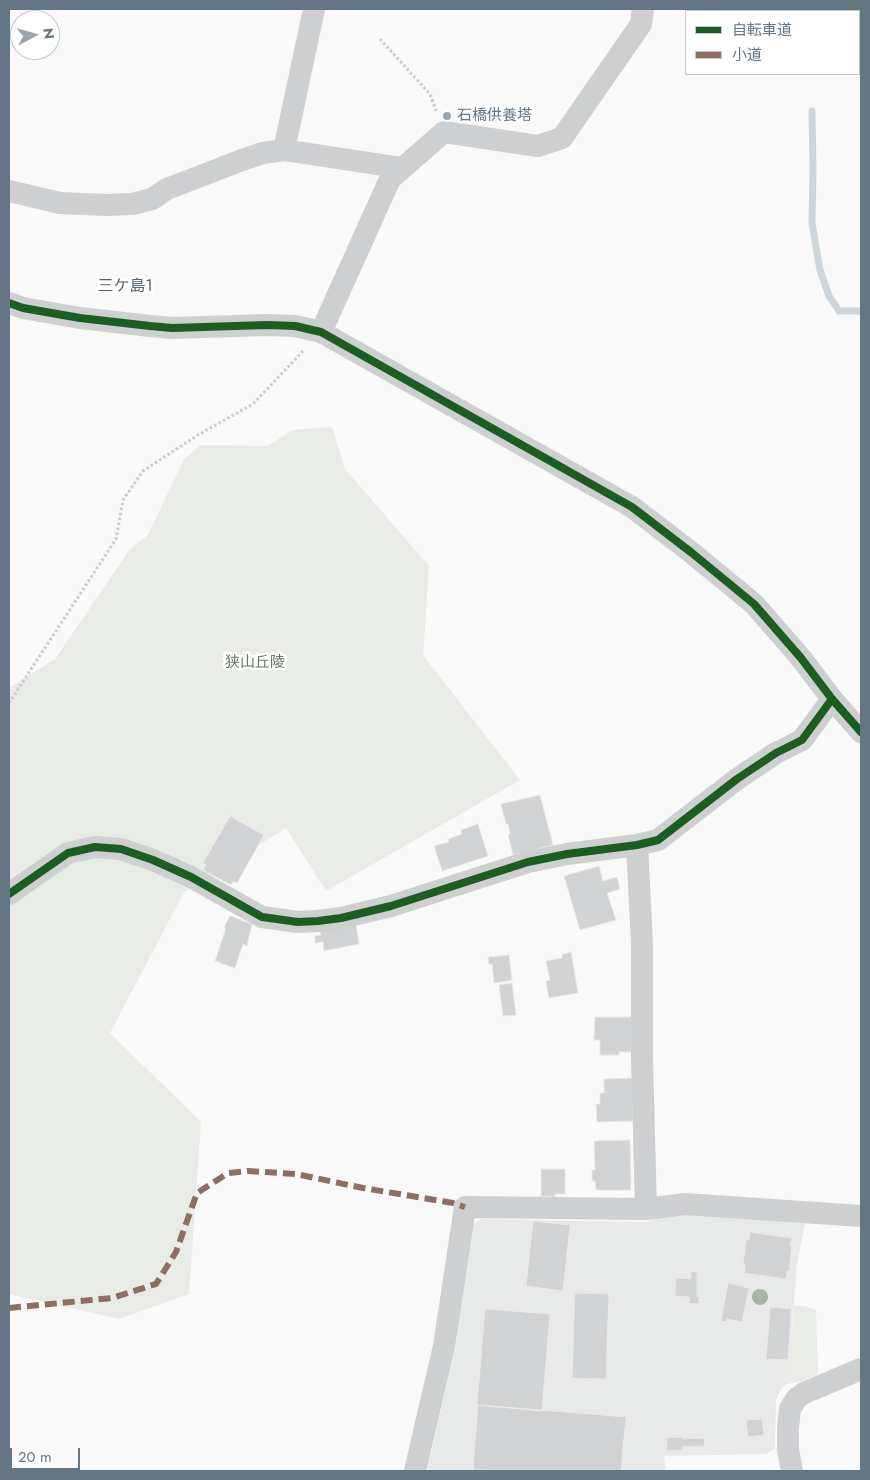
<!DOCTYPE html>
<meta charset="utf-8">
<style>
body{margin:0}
#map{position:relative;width:870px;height:1480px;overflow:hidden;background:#f9f9f9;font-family:Jost,"Noto Sans JP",sans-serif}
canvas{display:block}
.frame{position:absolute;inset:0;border:10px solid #657683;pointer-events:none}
.legend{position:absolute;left:685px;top:10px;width:175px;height:65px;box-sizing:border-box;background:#fff;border:1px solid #c1c8cd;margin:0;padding:6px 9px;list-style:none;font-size:15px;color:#657683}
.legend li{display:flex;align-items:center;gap:10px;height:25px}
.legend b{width:25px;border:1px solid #c1c8cd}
.north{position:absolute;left:10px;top:10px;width:50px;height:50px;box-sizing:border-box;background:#fff;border:1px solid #c1c8cd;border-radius:50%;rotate:84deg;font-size:14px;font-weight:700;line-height:20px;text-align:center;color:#657683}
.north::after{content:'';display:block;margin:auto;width:18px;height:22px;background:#99a4ac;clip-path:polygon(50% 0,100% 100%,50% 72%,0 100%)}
.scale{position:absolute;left:10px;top:1448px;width:70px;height:22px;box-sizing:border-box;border:2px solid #657683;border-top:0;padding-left:6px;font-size:15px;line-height:18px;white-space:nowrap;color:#657683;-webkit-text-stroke:4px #fff;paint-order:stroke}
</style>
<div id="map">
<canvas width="870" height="1480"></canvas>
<div class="frame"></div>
<ul class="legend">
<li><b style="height:6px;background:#1b5e20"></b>自転車道</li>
<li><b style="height:6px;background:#8d6e63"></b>小道</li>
</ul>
<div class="north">N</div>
<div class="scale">20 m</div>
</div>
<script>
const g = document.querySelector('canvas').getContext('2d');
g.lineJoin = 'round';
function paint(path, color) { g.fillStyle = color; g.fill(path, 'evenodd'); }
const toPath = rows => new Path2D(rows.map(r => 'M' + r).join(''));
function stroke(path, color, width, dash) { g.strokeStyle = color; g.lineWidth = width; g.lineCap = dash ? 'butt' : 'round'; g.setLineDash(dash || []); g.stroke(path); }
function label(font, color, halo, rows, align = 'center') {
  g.font = font + ' Jost,"Noto Sans JP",sans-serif'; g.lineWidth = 5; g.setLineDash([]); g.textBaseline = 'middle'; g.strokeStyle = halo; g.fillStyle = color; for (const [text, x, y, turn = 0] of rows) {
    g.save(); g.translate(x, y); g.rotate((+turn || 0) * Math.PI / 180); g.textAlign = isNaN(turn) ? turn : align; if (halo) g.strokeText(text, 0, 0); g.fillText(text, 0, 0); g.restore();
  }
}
const built = toPath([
 [686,1211,806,1219,797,1264,787,1384,781,1389,776,1400,775,1448,766,1454,664,1456,666,1471,427,1471,455,1348,470,1227,481,1219,644,1222]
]);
const green = toPath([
 [332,427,345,469,429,566,423,655,520,780,326,891,286,828,184,892,110,1033,201,1122,189,1294,119,1319,9,1294,9,688,55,659,130,549,148,535,184,459,201,445,268,446,292,430],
 [794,1306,804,1306,816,1310,818,1374,802,1381,787,1384]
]);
const stream = toPath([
 [812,111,813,170,812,223,820,270,829,296,839,311,861,311]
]);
const building = toPath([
 [540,795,553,845,513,855,508,835,510,834,508,824,506,824,501,804,540,795],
 [230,816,264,835,237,883,233,881,231,885,203,870,206,865,203,863,230,816],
 [478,824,488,856,442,871,434,846,449,842,448,839,462,834,461,830,478,824],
 [599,866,603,881,617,877,620,889,607,893,616,920,580,930,564,876,599,866],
 [230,916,252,924,247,946,243,944,235,968,215,961,225,931,225,925,230,916],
 [356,924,359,944,324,951,323,942,315,943,315,936,321,935,320,931,356,924],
 [571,952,578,993,549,998,546,981,550,980,546,961,562,958,562,954,571,952],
 [509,955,512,980,494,983,492,964,489,964,488,957,509,955],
 [512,983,516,1015,503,1016,499,985,512,983],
 [595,1017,632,1017,631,1052,619,1052,619,1055,600,1055,600,1040,594,1040,595,1017],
 [632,1078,633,1121,597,1122,596,1104,600,1104,600,1093,604,1093,604,1079,632,1078],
 [630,1140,631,1190,596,1190,595,1181,592,1181,592,1170,595,1170,594,1141,630,1140],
 [541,1169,565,1169,565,1194,555,1194,555,1197,541,1196,541,1169],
 [533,1221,570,1225,563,1291,526,1286,533,1221],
 [750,1232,792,1238,790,1245,792,1246,789,1271,787,1271,786,1279,744,1273,745,1264,743,1264,746,1240,749,1240,750,1232],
 [691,1271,697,1272,697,1297,699,1297,699,1304,689,1303,689,1297,675,1296,676,1278,691,1279,691,1271],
 [728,1283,749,1288,742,1322,727,1319,726,1322,721,1321,728,1283],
 [575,1293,609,1294,606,1379,572,1378,575,1293],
 [770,1307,791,1309,788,1360,766,1359,770,1307],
 [485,1309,550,1314,542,1411,477,1405,485,1309],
 [478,1405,626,1417,621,1471,473,1470,478,1405],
 [762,1419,764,1435,748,1437,746,1420,762,1419],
 [683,1437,683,1439,704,1438,705,1446,683,1447,683,1450,667,1451,667,1438,683,1437]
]);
const path = toPath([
 [380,39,430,94,437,113],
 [9,703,116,539,123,500,143,471,198,435,253,404,303,351]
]);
const minor = toPath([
 [314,9,284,150,402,168],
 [9,191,60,203,106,205,133,204,152,199,167,189,242,160,263,153,284,150],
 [9,303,23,308,80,318,150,326,172,328,267,325,295,326,321,332,632,507,692,553,754,604,801,658,832,699,861,732],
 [321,332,390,179,444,132,538,146,562,138,641,24,643,9],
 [637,845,642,944,642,1059,646,1209],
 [9,894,68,853,95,847,121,849,153,860,191,877,262,917,298,922,318,921,341,918,391,906,528,862,567,854,637,845,658,840,737,779,776,753,802,740,832,699],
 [415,1471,444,1346,465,1207,646,1209,685,1204,861,1216],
 [792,1471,788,1450,788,1428,790,1409,796,1399,804,1393,861,1369]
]);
const quiet = toPath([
 [9,1308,112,1298,156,1284,176,1252,197,1193,228,1173,248,1171,296,1174,363,1188,453,1203,465,1207]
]);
const cycleway = toPath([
 [9,303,23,308,80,318,150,326,172,328,267,325,295,326,321,332,632,507,692,553,754,604,801,658,832,699,861,732],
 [9,894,68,853,95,847,121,849,153,860,191,877,262,917,298,922,318,921,341,918,391,906,528,862,567,854,637,845,658,840,737,779,776,753,802,740,832,699]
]);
const trees = [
 [760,1297]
];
const markers = [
 [447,116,5,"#99a4ac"]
];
const poiNames = [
 ["石橋供養塔",457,116]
];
const parkNames = [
 ["狭山丘陵",255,663]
];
const neighbourhoodNames = [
 ["三ケ島1",125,287]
];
paint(built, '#e8e9e9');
paint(green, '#e8ebe6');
stroke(stream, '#ced6d9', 7);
paint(building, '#d0d2d3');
stroke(building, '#e8e8e8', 1);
stroke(path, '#cbcccd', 3, [2.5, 2.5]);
stroke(minor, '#cecfd0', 22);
stroke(quiet, '#8d6e63', 6, [12, 6]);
stroke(cycleway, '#1b5e20', 8);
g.fillStyle = '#a9b3a7';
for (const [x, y] of trees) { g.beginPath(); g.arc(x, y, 8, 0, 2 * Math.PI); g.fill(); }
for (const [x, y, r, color] of markers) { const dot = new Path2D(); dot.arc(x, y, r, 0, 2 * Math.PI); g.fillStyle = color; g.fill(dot); stroke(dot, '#fff', 2); }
label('15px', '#657683', '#fff', poiNames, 'left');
label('15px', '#687a64', '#fff', parkNames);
label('16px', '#57646e', '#fff', neighbourhoodNames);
</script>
